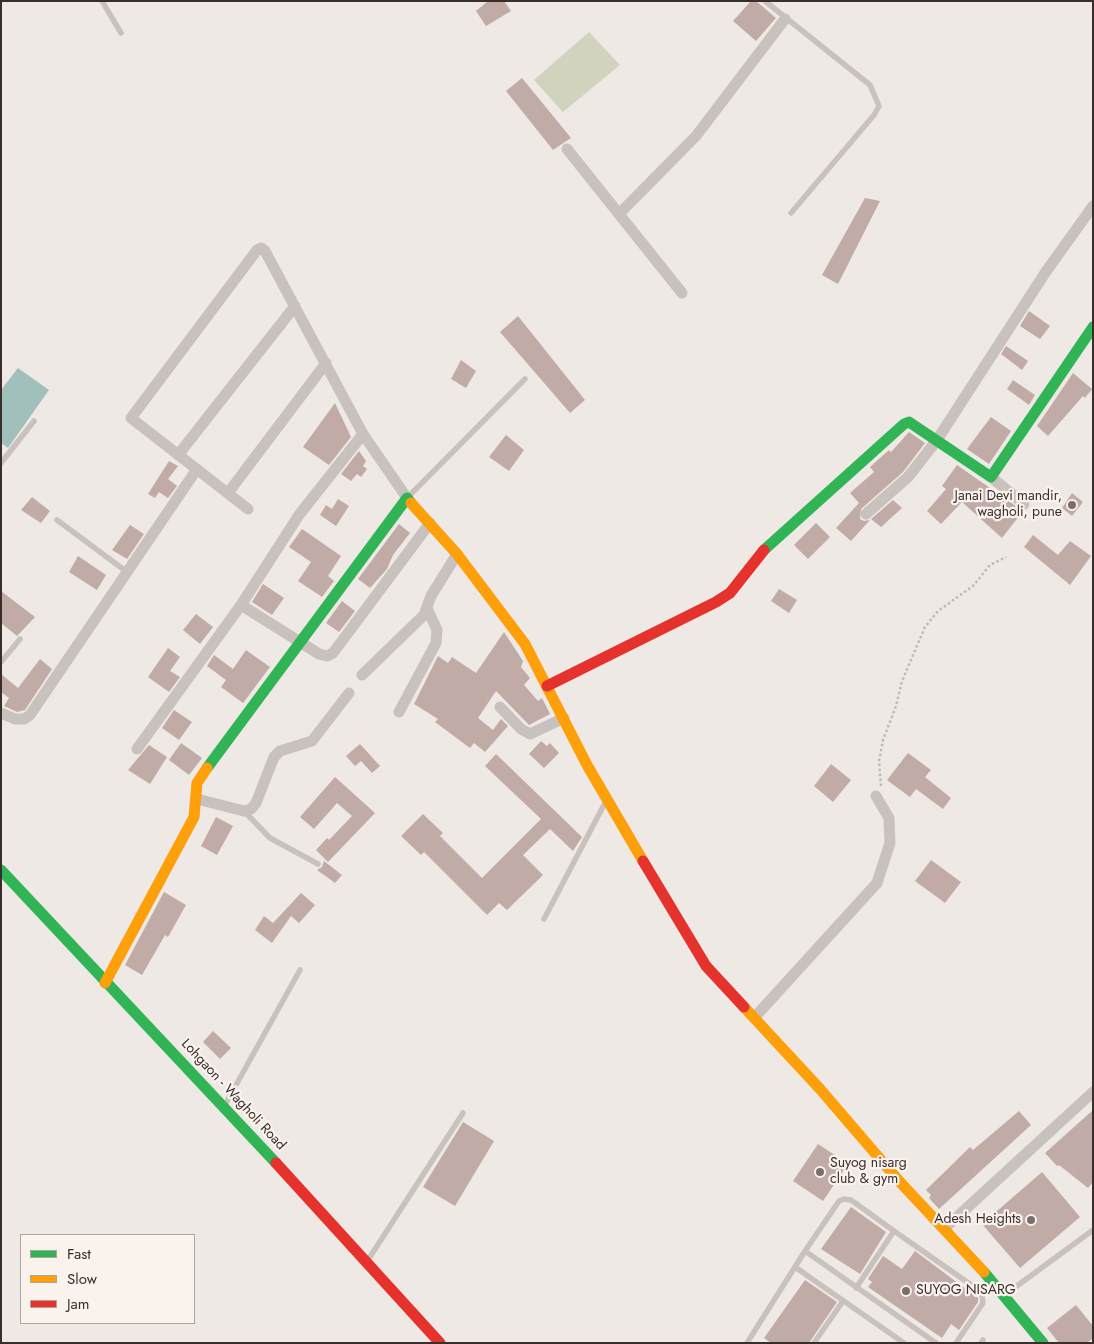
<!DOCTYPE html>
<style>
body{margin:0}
#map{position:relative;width:1094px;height:1344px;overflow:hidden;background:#eee9e4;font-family:Jost,sans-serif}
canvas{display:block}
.frame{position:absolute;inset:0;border:2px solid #392e2b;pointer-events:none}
.legend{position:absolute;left:20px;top:1234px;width:175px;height:90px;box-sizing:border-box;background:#faf2ed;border:1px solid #ada49f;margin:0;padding:6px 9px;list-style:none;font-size:15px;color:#392e2b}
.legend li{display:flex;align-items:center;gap:10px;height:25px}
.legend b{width:25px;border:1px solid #ada49f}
</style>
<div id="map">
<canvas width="1094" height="1344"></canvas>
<div class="frame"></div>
<ul class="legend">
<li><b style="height:6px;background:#30b455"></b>Fast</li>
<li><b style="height:6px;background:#ff9f0a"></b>Slow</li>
<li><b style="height:6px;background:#e5322d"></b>Jam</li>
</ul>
</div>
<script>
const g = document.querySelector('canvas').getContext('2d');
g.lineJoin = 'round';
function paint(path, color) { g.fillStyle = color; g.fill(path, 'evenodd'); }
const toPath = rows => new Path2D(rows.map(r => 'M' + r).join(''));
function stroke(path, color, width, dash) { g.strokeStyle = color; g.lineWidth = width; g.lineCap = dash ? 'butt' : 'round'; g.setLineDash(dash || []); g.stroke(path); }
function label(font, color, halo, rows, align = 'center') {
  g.font = font + ' Jost,sans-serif'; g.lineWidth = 4.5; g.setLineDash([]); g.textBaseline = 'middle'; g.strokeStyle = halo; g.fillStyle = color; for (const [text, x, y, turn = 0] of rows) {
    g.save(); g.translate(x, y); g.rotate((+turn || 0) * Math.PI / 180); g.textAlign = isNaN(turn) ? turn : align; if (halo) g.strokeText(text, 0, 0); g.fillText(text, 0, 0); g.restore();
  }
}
const green = toPath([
 [589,32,620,65,563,112,534,80]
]);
const water = toPath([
 [18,368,49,390,8,448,1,443,1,390]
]);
const building = toPath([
 [488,1,504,1,511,11,486,26,476,11],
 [751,1,756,1,776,18,756,41,733,21],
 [522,78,571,138,553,150,506,91],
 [865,198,880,201,838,284,822,275],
 [1029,311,1050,326,1040,339,1020,326],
 [518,316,585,400,570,413,500,332],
 [1006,346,1028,361,1022,370,1001,354],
 [461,360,476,371,466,388,451,379],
 [1073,373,1092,389,1085,398,1083,396,1048,436,1037,426],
 [1013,380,1035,395,1029,405,1007,389],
 [335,403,351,437,329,465,303,447],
 [991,417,1011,431,989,464,967,449],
 [909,432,925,443,903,472,861,509,860,519,864,521,870,520,851,541,836,528,859,503,850,493,874,472,870,467,889,450,891,452],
 [506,435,524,450,509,471,489,457],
 [359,451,366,461,363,466,367,469,361,477,357,474,351,481,341,474],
 [169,461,178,466,168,479,177,486,168,498,159,492,155,498,148,494],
 [957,465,1023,511,1002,538,962,502,941,524,927,511,946,489,942,486],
 [1072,493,1083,502,1072,516,1062,508],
 [32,497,50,511,41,523,21,510],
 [338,499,349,506,336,526,320,515,326,505,332,509],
 [893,500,902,508,881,527,871,519],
 [816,523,830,537,808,559,794,545],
 [399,524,410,533,393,555,387,569,370,588,358,579],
 [130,525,144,534,127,559,112,550],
 [302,529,341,556,328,576,334,581,322,597,298,581,311,562,289,547],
 [1033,535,1058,555,1070,541,1091,556,1070,585,1024,547],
 [78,556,106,575,97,590,69,572],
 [263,584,284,598,272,615,252,602],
 [779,589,797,600,789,613,771,601],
 [1,591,35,617,17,636,1,623],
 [342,601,355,611,339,632,326,623],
 [196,614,213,627,200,644,183,630],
 [504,632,523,661,521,667,530,678,524,685,538,701,542,698,550,714,529,725,496,691,478,718,493,730,501,719,508,726,485,752,474,743,470,748,435,722,438,719,414,704,438,656,448,663,452,657,476,673],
 [168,648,180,657,170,671,180,677,169,692,148,677],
 [246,650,270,667,243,703,221,687,226,680,207,666,214,655,233,669],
 [40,659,52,669,25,710,17,712,4,706,9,698,1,692,1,674,18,688],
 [174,710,192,722,179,740,162,728],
 [541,741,547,746,550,743,559,753,544,768,529,754],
 [181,743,202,758,189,775,169,760],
 [360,744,380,766,372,773,361,761,355,766,346,756],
 [149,745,167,757,150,784,128,770],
 [908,753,931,770,925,777,951,798,943,809,916,789,910,797,887,780],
 [496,754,582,837,573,851,550,829,523,855,543,875,507,910,499,903,487,915,424,852,421,855,401,836,423,814,443,833,440,836,482,878,541,819,485,766],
 [831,764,851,780,833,802,814,786],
 [335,777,375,813,328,862,316,850,327,838,329,840,352,816,337,803,314,829,300,817],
 [216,817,233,826,217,855,201,846],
 [931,860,961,882,945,903,915,881],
 [324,861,342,875,335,883,317,870,322,867],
 [164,892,186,905,168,937,165,935,142,975,125,965],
 [301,893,315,905,299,923,291,916,272,943,255,930,264,916,273,923],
 [213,1031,231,1048,220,1059,203,1042],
 [1093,1110,1093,1182,1088,1188,1059,1165,1057,1166,1045,1153],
 [1019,1111,1031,1125,939,1209,929,1198,931,1195,926,1190,970,1147,973,1150],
 [463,1122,494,1141,455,1206,423,1187],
 [818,1144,848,1164,823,1201,793,1181],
 [1042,1172,1080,1217,1020,1268,982,1224],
 [851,1207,886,1232,860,1274,821,1249],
 [915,1251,978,1298,978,1302,959,1330,951,1324,942,1338,868,1287,872,1282,868,1279,883,1256,902,1269],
 [805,1280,837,1302,809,1343,771,1343,764,1338],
 [1076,1305,1093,1326,1093,1338,1087,1343,1059,1343,1047,1328]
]);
const path = toPath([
 [881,786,879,761,883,740,896,706,902,681,925,627,938,611,973,586,990,565,1006,557]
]);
const lane = toPath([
 [102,1,121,33],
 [765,1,870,85,879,106,874,115,791,213],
 [1,463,34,421],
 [407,498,525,379],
 [57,520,127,572],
 [1,662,20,639],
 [244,811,270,838,318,864],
 [544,919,606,801],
 [226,1103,300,970],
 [894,1231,977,1289,982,1296,983,1303,979,1309,956,1343],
 [805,1251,839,1201,844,1199,851,1200,894,1231,856,1288],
 [368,1260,463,1113],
 [795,1267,904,1343],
 [1006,1294,1093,1230],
 [747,1343,805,1251,936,1343],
 [814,1343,843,1301],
 [981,1343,983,1340]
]);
const street = toPath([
 [567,149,682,293],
 [619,214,696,136,785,19],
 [178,455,295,306],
 [991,477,1024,504],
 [228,493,326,363],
 [248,509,131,418,257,250,261,248,265,251,363,434,407,498],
 [866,514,908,477,937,440,1045,273,1093,206],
 [241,605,300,642,319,654,327,656,333,653,430,523],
 [362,675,424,615,431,596,457,554],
 [500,707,521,729,530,734,564,718],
 [399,712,436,643,437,630,427,608],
 [1,713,15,719,24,719,30,715,197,469],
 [137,749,241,605,299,515,363,434],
 [197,799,244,811,251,809,256,803,274,757,280,751,312,741,349,693],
 [754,1018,877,883,890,843,889,818,876,796],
 [945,1228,1093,1092]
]);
const fast = toPath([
 [764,550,904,424,909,422,991,477,1093,327],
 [207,768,407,498,411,503],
 [1,870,276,1163],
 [984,1272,1043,1343]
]);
const slow = toPath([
 [411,503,457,554,525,644,587,765,643,861],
 [105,983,194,817,197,783,207,768],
 [744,1007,820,1089,899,1181,984,1272]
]);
const jam = toPath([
 [547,686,716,602,730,593,764,550],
 [643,861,706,966,744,1007],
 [276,1163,440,1343]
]);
const markers = [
 [1072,505,5,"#786f6c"],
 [820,1172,5,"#786f6c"],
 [1031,1220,5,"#786f6c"],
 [906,1291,5,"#786f6c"]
];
const poiNames = [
 ["Janai Devi mandir,",1062,497],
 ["wagholi, pune",1062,513],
 ["Suyog nisarg",830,1164,"left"],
 ["club & gym",830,1180,"left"],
 ["Adesh Heights",1021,1220],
 ["SUYOG NISARG",916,1291,"left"]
];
const streetNames = [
 ["Lohgaon - Wagholi Road",233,1095,47]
];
paint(green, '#d1d3bf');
paint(water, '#a1c0bc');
paint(building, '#c1aba6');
stroke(path, '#c1b9b5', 2.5, [2.5, 2.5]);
stroke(lane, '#c8c1bd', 5.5);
stroke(street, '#c8c1bd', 11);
stroke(fast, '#30b455', 11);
stroke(slow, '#ff9f0a', 11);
stroke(jam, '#e5322d', 11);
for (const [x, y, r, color] of markers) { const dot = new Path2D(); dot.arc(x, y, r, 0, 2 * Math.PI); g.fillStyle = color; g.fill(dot); stroke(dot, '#faf2ed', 2); }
label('14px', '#392e2b', '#faf2ed', poiNames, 'right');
label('14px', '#392e2b', '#faf2ed', streetNames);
</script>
